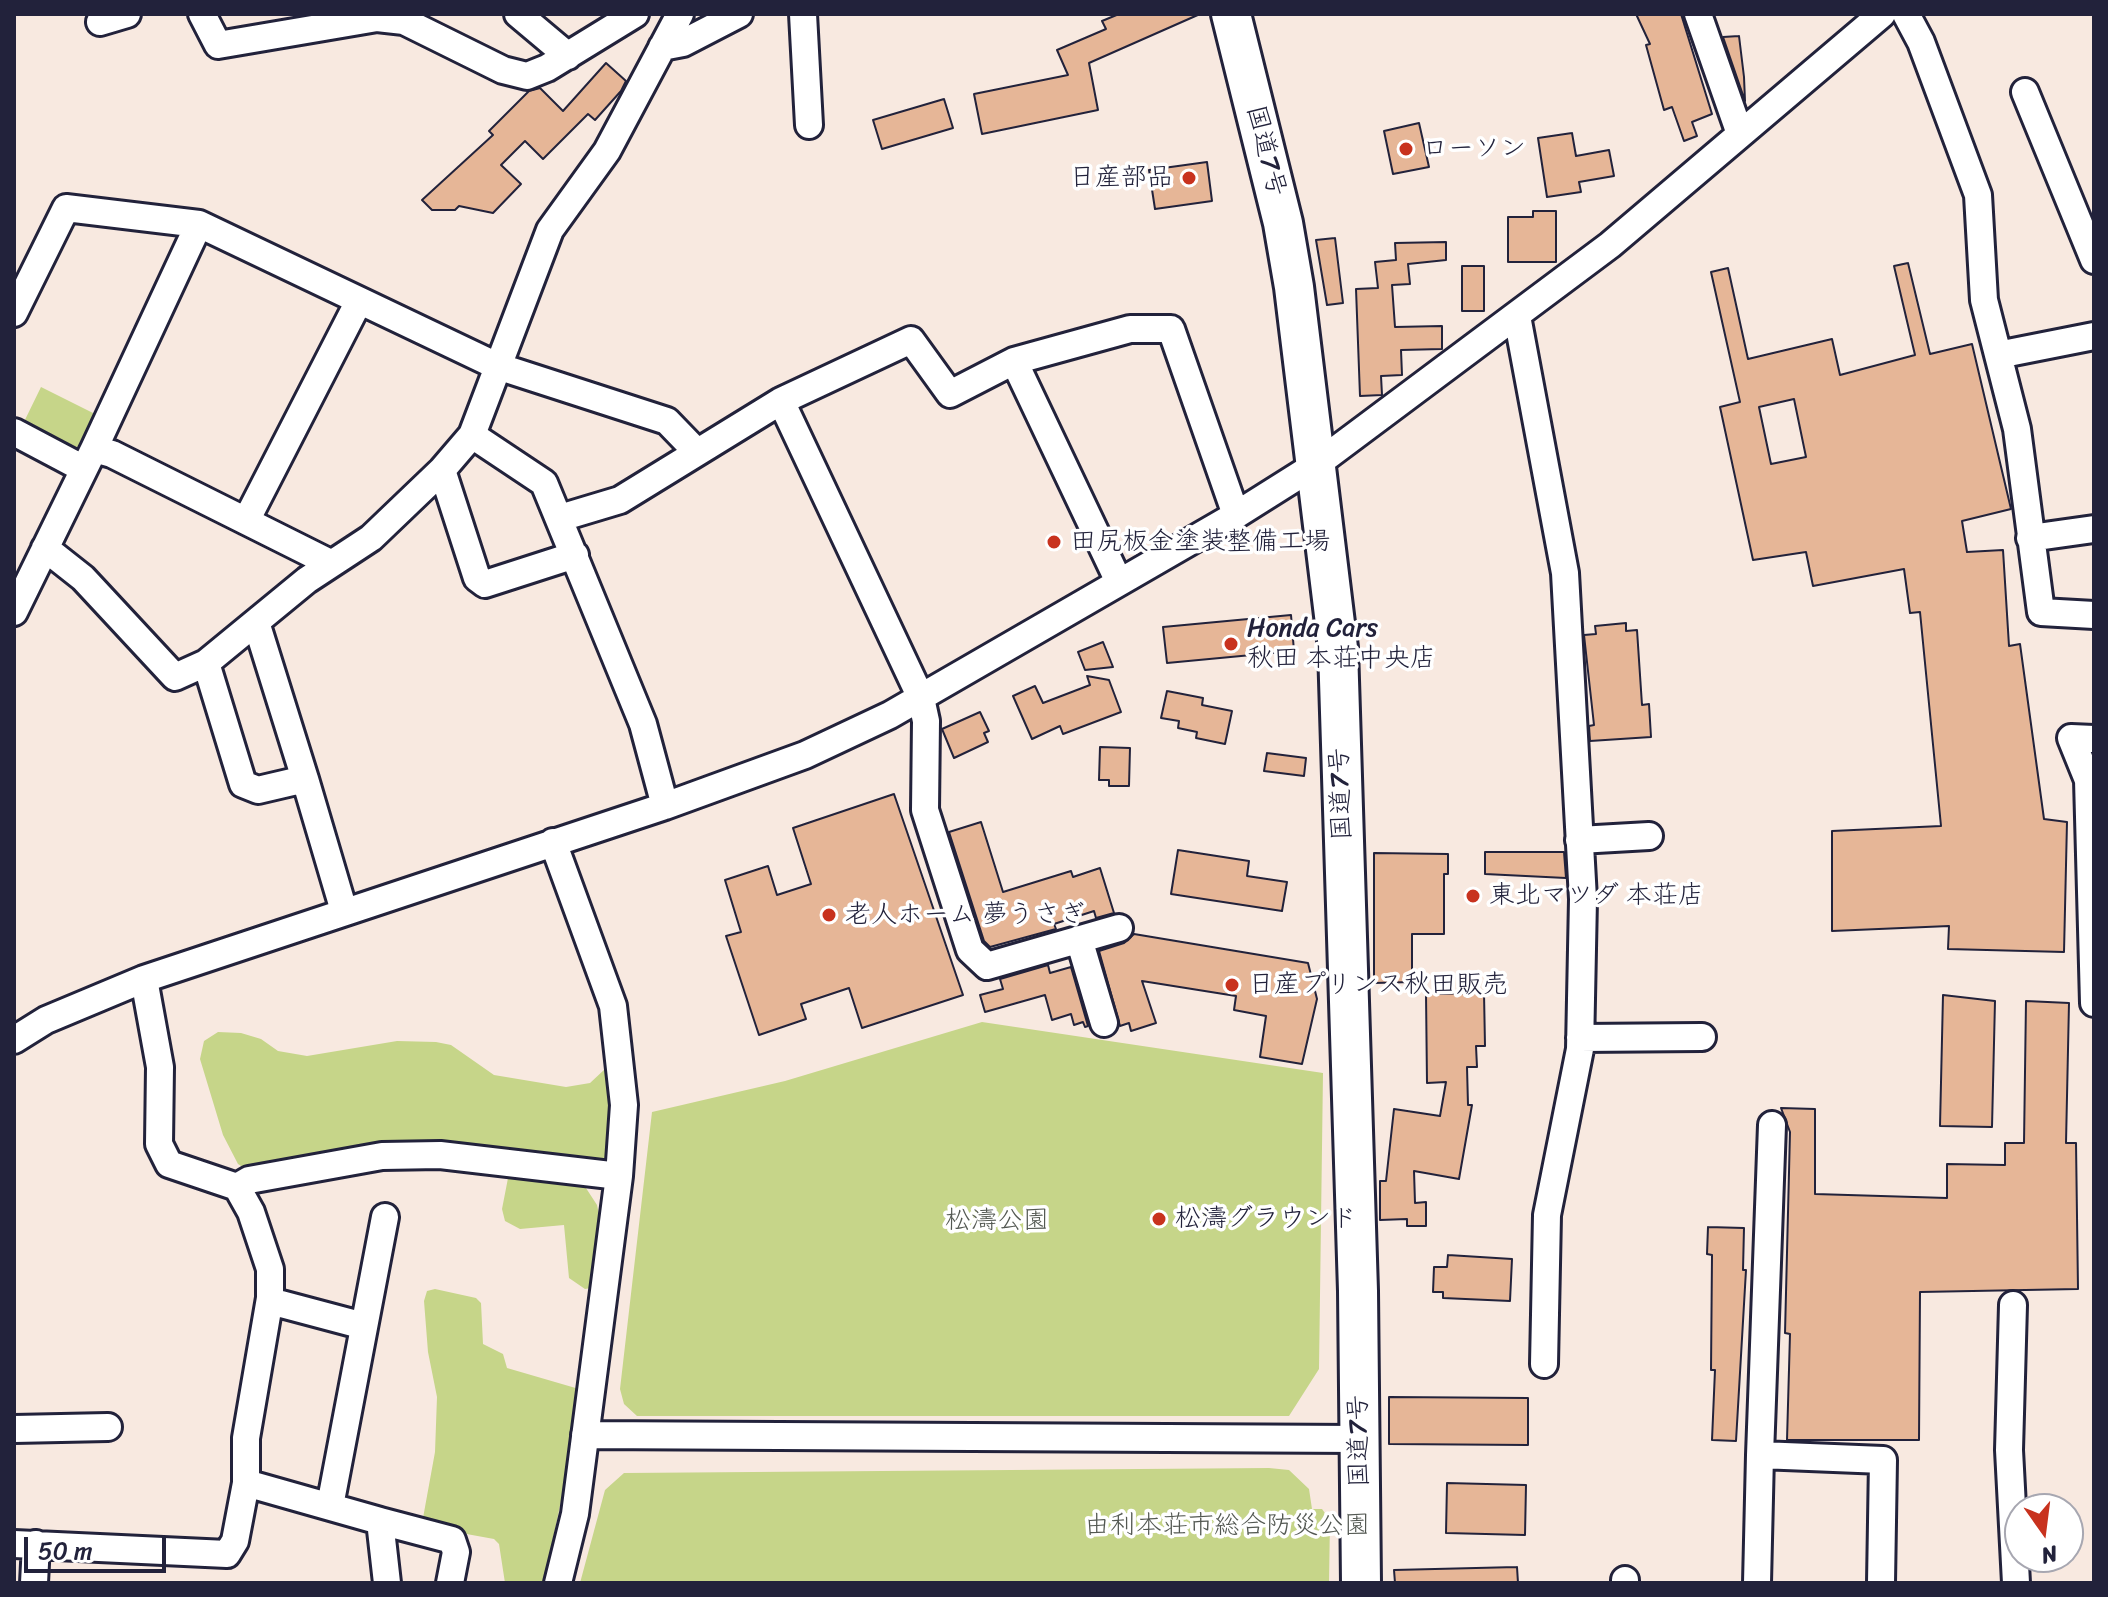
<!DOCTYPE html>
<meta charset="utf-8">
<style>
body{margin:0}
#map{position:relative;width:2108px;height:1597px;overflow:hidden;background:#f8e9e0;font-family:Sriracha,sans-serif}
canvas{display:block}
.frame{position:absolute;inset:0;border:16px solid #22223b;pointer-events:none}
.north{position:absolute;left:2004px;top:1493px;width:80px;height:80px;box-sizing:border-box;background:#fff;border:2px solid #a7a7b1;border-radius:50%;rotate:166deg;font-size:22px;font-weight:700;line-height:32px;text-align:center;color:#22223b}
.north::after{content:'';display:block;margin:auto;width:28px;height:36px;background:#c8321e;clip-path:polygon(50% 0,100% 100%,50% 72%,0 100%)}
.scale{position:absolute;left:24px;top:1537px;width:142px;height:36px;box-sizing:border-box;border:4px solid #22223b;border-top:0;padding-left:10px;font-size:24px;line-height:28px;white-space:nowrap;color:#22223b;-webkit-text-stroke:6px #fff;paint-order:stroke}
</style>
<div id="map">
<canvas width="2108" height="1597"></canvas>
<div class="frame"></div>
<div class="north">N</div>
<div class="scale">50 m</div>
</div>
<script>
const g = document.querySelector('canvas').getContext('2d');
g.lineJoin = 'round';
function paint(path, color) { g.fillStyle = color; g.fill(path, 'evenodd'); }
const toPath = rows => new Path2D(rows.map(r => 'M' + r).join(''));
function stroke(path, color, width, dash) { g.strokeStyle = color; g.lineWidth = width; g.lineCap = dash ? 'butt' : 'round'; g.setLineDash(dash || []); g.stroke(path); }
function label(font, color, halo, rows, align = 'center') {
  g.font = font + ' Sriracha,"Klee One",sans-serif'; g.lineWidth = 7; g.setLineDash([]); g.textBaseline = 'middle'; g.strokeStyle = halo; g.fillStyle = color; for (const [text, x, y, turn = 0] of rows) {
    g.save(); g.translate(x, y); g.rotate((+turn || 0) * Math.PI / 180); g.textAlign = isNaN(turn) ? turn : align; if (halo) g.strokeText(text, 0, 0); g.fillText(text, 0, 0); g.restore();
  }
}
const green = toPath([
 [41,387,99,416,84,445,64,450,21,428],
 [982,1022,1323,1073,1319,1369,1289,1416,637,1416,624,1404,620,1389,652,1112,785,1081],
 [218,1032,241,1033,261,1039,278,1051,307,1056,397,1041,436,1042,451,1045,494,1075,566,1087,590,1083,605,1069,610,1072,613,1113,608,1159,603,1166,454,1149,249,1171,238,1164,223,1135,200,1059,204,1041],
 [509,1173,584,1185,597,1205,601,1224,591,1288,585,1289,569,1278,564,1225,520,1229,505,1221,502,1209],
 [435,1289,476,1298,481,1303,483,1344,503,1354,507,1368,579,1389,574,1438,544,1583,505,1583,499,1544,494,1539,428,1527,423,1518,435,1452,437,1397,428,1352,424,1301,427,1291],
 [1269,1468,1289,1470,1309,1489,1312,1509,1322,1509,1330,1520,1329,1583,580,1583,605,1490,624,1473]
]);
const building = toPath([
 [1119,14,1200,14,1089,63,1098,110,982,134,974,94,1068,75,1057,50,1106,29,1102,21,1119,14],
 [1636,14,1681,14,1712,114,1692,122,1697,136,1684,141,1672,107,1664,110,1646,45,1650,44,1636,14],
 [1739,36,1744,77,1745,101,1723,37,1739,36],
 [606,63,626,81,621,91,595,120,588,114,543,159,525,141,501,165,521,184,493,213,459,206,455,210,432,210,422,200,493,135,489,131,529,91,540,88,563,111,606,63],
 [944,99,953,128,882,149,873,120,944,99],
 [1419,123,1429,167,1393,174,1384,131,1419,123],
 [1572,133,1576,156,1609,150,1614,176,1579,182,1581,192,1547,197,1538,138,1572,133],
 [1207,162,1212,201,1155,209,1149,170,1207,162],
 [1533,211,1556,211,1556,262,1508,262,1508,217,1533,217,1533,211],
 [1335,238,1343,303,1327,305,1316,240,1335,238],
 [1446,242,1446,260,1408,264,1410,284,1392,285,1395,327,1442,326,1442,349,1401,350,1402,375,1381,376,1382,395,1360,396,1356,289,1378,288,1375,262,1396,260,1395,243,1446,242],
 [1908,263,1930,354,1972,344,2011,509,1962,521,1967,552,2003,550,2009,646,2020,644,2044,819,2067,822,2064,952,1948,949,1949,926,1832,931,1832,831,1941,826,1920,612,1910,613,1904,569,1813,586,1806,552,1753,560,1720,407,1740,402,1711,272,1728,268,1748,359,1832,339,1840,375,1915,355,1894,266,1908,263],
 [1794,399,1806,457,1771,464,1759,407,1794,399],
 [1462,266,1484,266,1484,311,1462,311,1462,266],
 [1291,615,1294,651,1167,663,1163,627,1291,615],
 [1626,623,1626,631,1637,630,1642,705,1649,704,1651,737,1590,741,1589,726,1594,725,1584,635,1596,634,1595,626,1626,623],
 [1103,642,1113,667,1085,670,1078,652,1103,642],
 [1087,676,1109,680,1121,712,1063,734,1060,726,1032,739,1013,696,1035,686,1043,703,1090,685,1087,676],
 [1167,691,1203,698,1202,705,1232,711,1225,744,1196,738,1197,732,1178,728,1179,721,1161,718,1167,691],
 [980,712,989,731,984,733,988,742,954,758,942,729,980,712],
 [1100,747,1130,748,1129,786,1109,786,1109,780,1099,780,1100,747],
 [1267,753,1306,758,1304,776,1264,771,1267,753],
 [894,794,963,995,862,1028,849,988,801,1004,806,1019,759,1035,726,936,741,932,725,880,768,866,777,895,811,884,793,828,894,794],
 [981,822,1003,892,1071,871,1073,877,1100,868,1114,913,1096,918,1094,911,1054,924,1056,929,990,947,984,941,949,832,981,822],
 [1178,850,1249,861,1247,876,1287,882,1282,911,1171,894,1178,850],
 [1485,852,1564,852,1566,878,1485,874,1485,852],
 [1374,853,1448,854,1448,874,1444,874,1444,934,1412,934,1412,982,1374,983,1374,853],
 [1134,934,1308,963,1317,999,1302,1064,1260,1057,1266,1016,1234,1010,1236,996,1142,981,1156,1023,1131,1031,1129,1023,1120,1026,1099,951,1124,943,1134,934],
 [1048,965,1050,973,1071,967,1088,1026,1085,1027,1083,1022,1074,1025,1071,1014,1052,1020,1045,995,985,1012,980,995,1003,989,1000,979,1048,965],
 [1484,993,1485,1046,1476,1046,1477,1067,1467,1067,1468,1105,1472,1105,1459,1179,1414,1171,1415,1203,1426,1202,1426,1226,1407,1226,1407,1219,1380,1220,1380,1181,1386,1181,1394,1109,1440,1116,1446,1082,1427,1083,1426,994,1484,993],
 [1943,995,1995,1001,1992,1127,1940,1126,1943,995],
 [2026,1001,2069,1003,2066,1143,2076,1143,2078,1289,1920,1292,1919,1440,1787,1440,1790,1334,1785,1333,1790,1132,1781,1108,1815,1109,1815,1194,1947,1198,1947,1164,2005,1165,2005,1143,2024,1143,2026,1001],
 [1708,1227,1744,1228,1743,1270,1746,1270,1736,1441,1712,1440,1715,1370,1711,1370,1712,1255,1707,1254,1708,1227],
 [1448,1255,1512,1259,1510,1301,1443,1298,1443,1292,1433,1292,1434,1267,1447,1267,1448,1255],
 [1389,1397,1528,1398,1528,1445,1389,1444,1389,1397],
 [1447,1483,1526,1485,1525,1535,1446,1533,1447,1483],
 [1517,1567,1518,1583,1395,1583,1394,1570,1517,1567]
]);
const minor = toPath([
 [202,14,218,45,377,18,404,21,503,70,527,76,547,68,635,14],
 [518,14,568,56],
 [803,14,809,125],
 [1698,14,1740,134],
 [1906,14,1921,42,1978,195,1984,300,2017,429,2041,612,2094,615],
 [100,22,127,14],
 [662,47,683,43,739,14],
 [2025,92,2094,260],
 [14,313,66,208,199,224,497,366,667,421,696,451],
 [1517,316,1565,573,1583,899,1580,1049,1547,1215,1544,1364],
 [1998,355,2094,336],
 [1014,361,1119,582],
 [781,401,921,698,926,721,925,810,970,950,987,966,1119,928],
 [14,432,82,468],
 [472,435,544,483,643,724,665,806],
 [94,449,199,224],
 [442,470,477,578,485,584,575,555],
 [560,518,620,500,781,401,911,340,950,394,1014,361,1130,329,1171,329,1236,515],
 [246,521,359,301],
 [2030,538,2094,529],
 [45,548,83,578,175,677,206,663,307,580,371,538,442,470,472,435,550,230,607,151,680,14],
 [14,612,94,449,112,454,330,563],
 [256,622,305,779],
 [206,663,243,784,258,790,305,779,344,911],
 [2094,739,2071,738,2088,780,2094,1003],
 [1579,840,1649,836],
 [553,842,613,1006,624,1105,619,1176,575,1514,558,1583],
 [1079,939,1104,1023],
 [1580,1038,1702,1037],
 [14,1040,46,1020,144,979,665,806,805,755,890,715,1236,515,1317,464,1610,245,1882,14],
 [1772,1125,1760,1455,1883,1460,1881,1583],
 [237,1187,249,1180,382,1156,440,1155,619,1176],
 [270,1301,364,1326],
 [2013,1305,2009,1450,2016,1583],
 [14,1429,108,1427],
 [585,1435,1360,1439],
 [246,1483,380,1521,387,1583],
 [330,1506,385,1217],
 [380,1521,452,1540,456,1552,450,1583],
 [14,1544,227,1554,235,1541,246,1483,246,1438,270,1298,270,1269,251,1212,237,1187,169,1164,159,1144,160,1067,144,979],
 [1625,1580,1625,1583],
 [34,1583,36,1544],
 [1757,1583,1760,1455]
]);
const highway = toPath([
 [1231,14,1283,223,1294,287,1338,648,1358,1291,1361,1583]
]);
const markers = [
 [1406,149,8,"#c8321e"],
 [1189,178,8,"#c8321e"],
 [1054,542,8,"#c8321e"],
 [1231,644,8,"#c8321e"],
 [1473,896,8,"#c8321e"],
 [829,915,8,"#c8321e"],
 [1232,985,8,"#c8321e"],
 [1159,1219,8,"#c8321e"]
];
const poiNames = [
 ["ローソン",1422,149],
 ["日産部品",1173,178,"right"],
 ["田尻板金塗装整備工場",1070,542],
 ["Honda Cars",1247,629],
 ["秋田 本荘中央店",1247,659],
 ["東北マツダ 本荘店",1489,896],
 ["老人ホーム 夢うさぎ",845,915],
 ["日産プリンス秋田販売",1248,985],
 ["松濤グラウンド",1175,1219]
];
const streetNames = [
 ["国道7号",1265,151,76],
 ["国道7号",1342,794,-92],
 ["国道7号",1360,1441,-91]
];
const parkNames = [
 ["松濤公園",997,1221],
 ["由利本荘市総合防災公園",1227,1526]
];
paint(green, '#c6d589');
paint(building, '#e6b697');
stroke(building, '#22223b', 2);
stroke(minor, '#22223b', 32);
stroke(highway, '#22223b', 44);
stroke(minor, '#fff', 26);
stroke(highway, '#fff', 38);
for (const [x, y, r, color] of markers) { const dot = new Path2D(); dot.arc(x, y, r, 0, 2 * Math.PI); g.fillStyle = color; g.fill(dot); stroke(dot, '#fff', 3); }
label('26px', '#22223b', '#fff', poiNames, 'left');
label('26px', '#22223b', '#fff', streetNames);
label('26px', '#535852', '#fff', parkNames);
</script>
